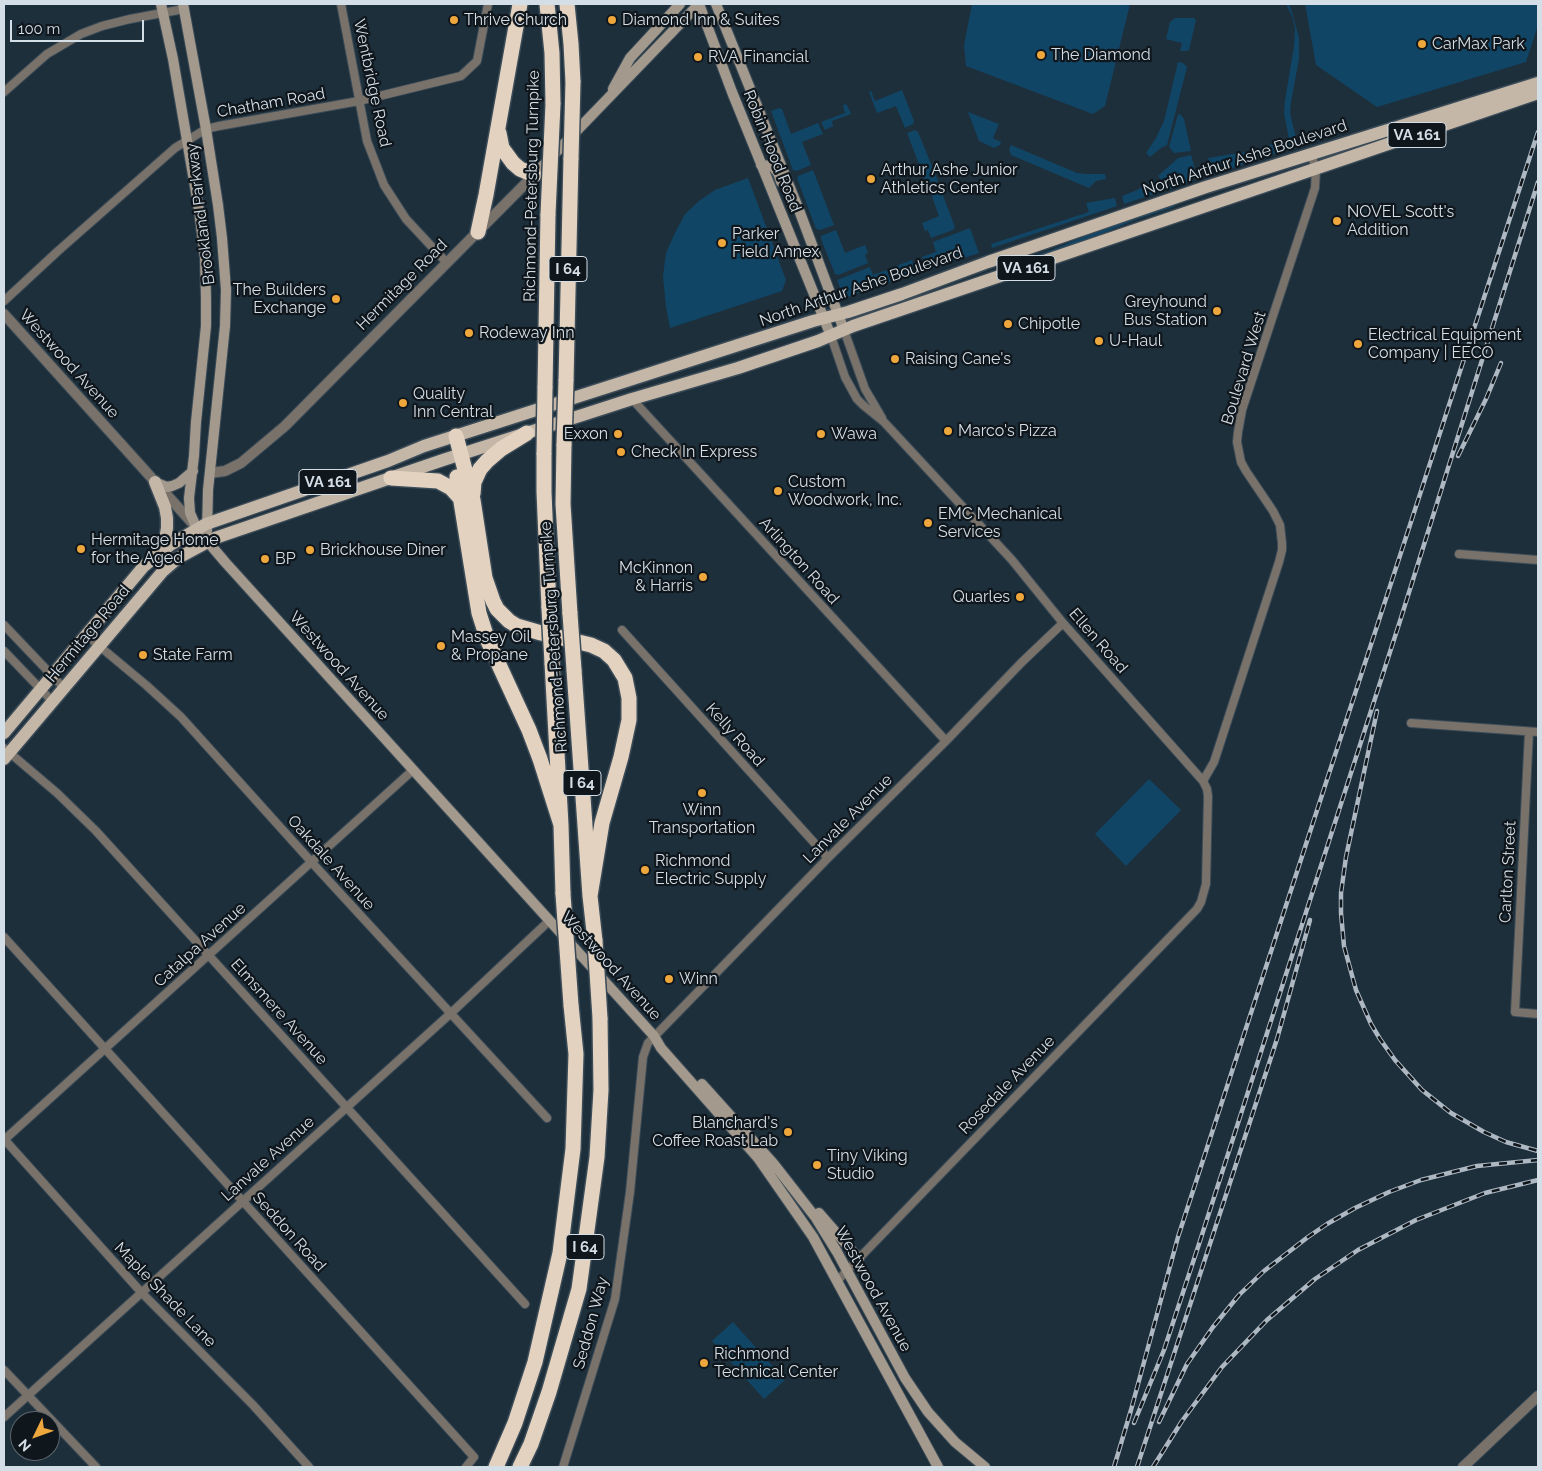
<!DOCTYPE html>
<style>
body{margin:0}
#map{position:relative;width:1542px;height:1471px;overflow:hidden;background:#1e2f3c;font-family:Raleway,sans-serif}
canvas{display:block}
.frame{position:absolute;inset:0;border:5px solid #d4dee6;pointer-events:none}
.north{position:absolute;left:10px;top:1411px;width:50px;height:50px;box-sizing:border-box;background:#0f161c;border:1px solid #5e666d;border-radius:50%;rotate:228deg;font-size:14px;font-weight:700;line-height:20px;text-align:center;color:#d4dee6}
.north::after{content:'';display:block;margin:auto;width:18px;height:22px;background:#eea73c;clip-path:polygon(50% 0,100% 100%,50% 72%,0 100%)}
.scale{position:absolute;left:10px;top:20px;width:134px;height:22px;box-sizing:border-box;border:2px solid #d4dee6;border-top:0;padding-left:6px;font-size:15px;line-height:18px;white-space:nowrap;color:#d4dee6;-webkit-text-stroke:4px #0f161c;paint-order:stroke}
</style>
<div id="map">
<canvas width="1542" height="1471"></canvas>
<div class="frame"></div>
<div class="north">N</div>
<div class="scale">100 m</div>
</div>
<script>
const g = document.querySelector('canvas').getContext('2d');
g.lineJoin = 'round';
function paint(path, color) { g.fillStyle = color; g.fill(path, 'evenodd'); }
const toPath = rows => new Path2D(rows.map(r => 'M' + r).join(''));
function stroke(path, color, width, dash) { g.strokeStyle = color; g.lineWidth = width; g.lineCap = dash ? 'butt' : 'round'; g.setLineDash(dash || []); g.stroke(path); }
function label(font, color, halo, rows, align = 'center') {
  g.font = font + ' Raleway,sans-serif'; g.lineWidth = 4.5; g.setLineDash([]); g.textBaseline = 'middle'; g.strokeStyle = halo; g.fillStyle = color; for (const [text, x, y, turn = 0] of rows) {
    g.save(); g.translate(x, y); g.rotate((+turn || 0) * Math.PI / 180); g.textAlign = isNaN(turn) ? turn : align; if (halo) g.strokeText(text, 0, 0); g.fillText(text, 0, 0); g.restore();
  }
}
const green = toPath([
 [972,4,1130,4,1105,106,1093,114,966,66,964,45],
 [1286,4,1289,4,1292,12,1299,38,1299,59,1291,102,1290,113,1294,130,1299,146,1218,173,1217,169,1215,170,1213,166,1211,166,1208,158,1251,151,1289,139,1284,113,1285,100,1294,46,1295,28,1292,16],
 [1305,4,1538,4,1538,25,1526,62,1377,107,1316,65],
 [1175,18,1194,18,1196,20,1189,50,1186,51,1180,51,1182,43,1166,39,1170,22],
 [1178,62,1183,63,1187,67,1167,145,1161,148,1150,157,1146,153,1156,138,1164,121],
 [902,90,914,121,913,124,905,128,896,106,877,113,869,92,871,91,875,101],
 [844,104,847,105,851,114,832,121,833,126,825,130,821,122,845,113,843,106],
 [779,108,782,109,791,134,818,123,823,134,802,142,811,165,797,171,793,170,771,111],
 [968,112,999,124,993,138,1001,142,1000,145,994,148,979,141],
 [1178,114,1181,115,1184,119,1191,151,1174,153,1169,147],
 [915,130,918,132,938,181,936,185,928,188,907,133],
 [1011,145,1077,173,1086,174,1105,174,1106,179,1096,181,1089,188,1011,155,1009,149],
 [1191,155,1197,176,1193,176,1193,181,1190,182,1170,189,1158,176,1178,158],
 [813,170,834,225,820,230,816,229,797,178,798,176],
 [748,178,786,280,782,291,670,328,666,307,663,276,666,253,675,233,685,214,699,201,715,190],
 [1154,180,1163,191,1124,204,1122,196,1137,190],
 [939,190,942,193,955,227,953,230,931,238,928,230,925,231,922,223,939,216,931,194],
 [1115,198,1117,206,992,248,991,244,1089,212,1086,203],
 [1173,204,1174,207,1135,220,1068,248,1004,268,1004,266,1054,249,1124,220],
 [970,228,979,253,927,270,922,257,936,252,933,242],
 [836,230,845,253,865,245,868,253,865,255,868,263,838,275,835,274,821,239,821,236],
 [912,260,917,274,901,279,896,266],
 [870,267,873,275,887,270,891,282,844,298,837,280],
 [1149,779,1181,810,1126,866,1095,834],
 [733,1322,785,1380,764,1399,712,1341]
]);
const minor = toPath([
 [341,4,367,141,384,185,406,219,447,263],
 [4,92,47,54,81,34,102,26,130,19,184,9],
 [4,301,58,251,175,148,206,129,219,126,359,101,461,76,477,61,488,4],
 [844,330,865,389,882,418],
 [831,336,845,377,857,399,863,405,884,422,1012,560,1063,623,1203,781,1207,789,1208,796,1206,884,1201,902,1197,909,837,1281],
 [632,399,946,741],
 [1459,554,1538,560],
 [4,625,64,688],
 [622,630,828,858],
 [86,635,146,685,181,717,316,867,547,1118],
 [4,651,52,701],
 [1411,723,1538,732],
 [1529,732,1515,1012,1538,1014],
 [4,748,57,793,96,831,525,1304],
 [1203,781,1214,762,1279,562,1282,550,1282,543,1280,525,1273,511,1246,471,1241,462,1237,442,1238,432,1242,410,1315,188,1316,169,1311,154],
 [4,937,474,1457,466,1467],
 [4,1139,141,1292,253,1405,309,1467],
 [4,1140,413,770],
 [4,1370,96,1467],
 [4,1417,450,1014,549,921],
 [563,1467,615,1299,630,1192,643,1057,648,1043,828,858,946,741,1022,662,1063,623]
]);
const tertiary = toPath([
 [4,314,194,525],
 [210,473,225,471,241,463,285,426,534,175],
 [1463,1467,1538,1396]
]);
const secondary = toPath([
 [161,4,173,59,199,210,205,258,206,299,206,326,196,422,194,456,189,498,190,513,197,529,225,562,654,1036,661,1048,758,1158,813,1237,938,1467],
 [183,4,206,129,218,205,222,238,226,290,225,326,208,490,207,531],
 [699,4,732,92,831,336],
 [716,4,799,210,844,330],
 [613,89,630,58,680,4],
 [761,165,772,166,778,173,781,182],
 [534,175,699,4],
 [155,482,167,487,172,486,179,483,193,471],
 [702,1084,773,1163,816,1218,837,1252,905,1378,928,1412,955,1442,985,1467],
 [819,1213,859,1259]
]);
const primary = toPath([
 [155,482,165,507,167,518,167,528,163,550],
 [4,733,144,566,170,545,206,524,388,461,424,446,813,321,848,312,902,294,988,262,1206,187,1538,83],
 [4,759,163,571,178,558,215,538,443,460,632,399,738,368,818,341,853,326,1538,93]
]);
const motorway = toPath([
 [547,4,552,53,553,104],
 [567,4,571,44,573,82],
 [499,133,502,148,513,163,520,169,534,175],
 [478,232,486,195,520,4],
 [566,381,571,158],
 [545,388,548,214],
 [456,436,473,500,485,578,493,601,497,609,509,621,517,626,541,633,591,645,604,651,614,660,625,678,629,698,629,720,621,757,602,823,590,896],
 [564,444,563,504,570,614],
 [544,453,544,492,549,608],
 [457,477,479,613,488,641,529,730,540,759,561,825],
 [391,478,438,481,451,488,461,499],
 [473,494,474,482,480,469,487,461,501,449,527,433],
 [552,663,561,825,563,894],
 [574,670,590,896,595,941],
 [496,1467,515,1423,535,1362,560,1253,573,1149,576,1054,571,1005],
 [520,1467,531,1444,549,1392,579,1289,597,1157,601,1090,600,1018]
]);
const rail = toPath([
 [1458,456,1486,399,1501,363],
 [1377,711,1346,857,1341,893,1341,913,1344,946,1356,990,1371,1024,1380,1039,1395,1060,1422,1090,1451,1113,1484,1132,1506,1142,1538,1151],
 [1159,1422,1187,1364,1213,1327,1239,1295,1264,1271,1308,1237,1327,1224,1355,1208,1389,1192,1421,1180,1477,1166,1538,1160],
 [1134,1423,1164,1350,1199,1244,1400,621,1538,182],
 [1114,1467,1131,1410,1178,1237,1538,132],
 [1137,1467,1277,1039,1310,920],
 [1153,1467,1182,1421,1222,1367,1267,1320,1315,1279,1358,1250,1416,1220,1485,1193,1538,1180]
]);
const motorwayBridge = toPath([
 [571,158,573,82],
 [548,214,553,104],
 [564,444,566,381],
 [544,453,545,388],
 [549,608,552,663],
 [570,614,574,670],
 [563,894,571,1005],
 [595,941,600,1018]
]);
const markers = [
 [454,20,5,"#eea73c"],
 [612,20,5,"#eea73c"],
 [1422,44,5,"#eea73c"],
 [1041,55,5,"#eea73c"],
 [698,57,5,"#eea73c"],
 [871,179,5,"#eea73c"],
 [1337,221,5,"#eea73c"],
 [722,243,5,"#eea73c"],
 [336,299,5,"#eea73c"],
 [1217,311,5,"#eea73c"],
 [1008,324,5,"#eea73c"],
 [469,333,5,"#eea73c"],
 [1099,341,5,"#eea73c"],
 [1358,344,5,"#eea73c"],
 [895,359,5,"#eea73c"],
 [403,403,5,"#eea73c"],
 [948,431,5,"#eea73c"],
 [618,434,5,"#eea73c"],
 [821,434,5,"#eea73c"],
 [621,452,5,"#eea73c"],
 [778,491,5,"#eea73c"],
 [928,523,5,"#eea73c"],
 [81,549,5,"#eea73c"],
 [310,550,5,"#eea73c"],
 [265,559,5,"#eea73c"],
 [703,577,5,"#eea73c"],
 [1020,597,5,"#eea73c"],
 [441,646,5,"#eea73c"],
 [143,655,5,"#eea73c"],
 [702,793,5,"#eea73c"],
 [645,870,5,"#eea73c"],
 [669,979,5,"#eea73c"],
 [788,1132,5,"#eea73c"],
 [817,1165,5,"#eea73c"],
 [704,1363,5,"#eea73c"]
];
const shields = [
 [1417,135,58],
 [1026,268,58],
 [568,269,38],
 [328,482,58],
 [582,783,38],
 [585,1247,38]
];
const shieldNames = [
 ["VA 161",1417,135],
 ["VA 161",1026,268],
 ["I 64",568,269],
 ["VA 161",328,482],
 ["I 64",582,783],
 ["I 64",585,1247]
];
const poiNames = [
 ["Thrive Church",464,20],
 ["Diamond Inn & Suites",622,20],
 ["CarMax Park",1432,44],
 ["The Diamond",1051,55],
 ["RVA Financial",708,57],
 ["Arthur Ashe Junior",881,170],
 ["Athletics Center",881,188],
 ["NOVEL Scott's",1347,212],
 ["Addition",1347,230],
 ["Parker",732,234],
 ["Field Annex",732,252],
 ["The Builders",326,290,"right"],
 ["Exchange",326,308,"right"],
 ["Greyhound",1207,302,"right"],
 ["Bus Station",1207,320,"right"],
 ["Chipotle",1018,324],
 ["Rodeway Inn",479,333],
 ["Electrical Equipment",1368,335],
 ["Company | EECO",1368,353],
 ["U-Haul",1109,341],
 ["Raising Cane's",905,359],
 ["Quality",413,394],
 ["Inn Central",413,412],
 ["Marco's Pizza",958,431],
 ["Exxon",608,434,"right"],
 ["Wawa",831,434],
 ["Check In Express",631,452],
 ["Custom",788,482],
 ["Woodwork, Inc.",788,500],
 ["EMC Mechanical",938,514],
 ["Services",938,532],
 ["Hermitage Home",91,540],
 ["for the Aged",91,558],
 ["Brickhouse Diner",320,550],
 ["BP",275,559],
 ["McKinnon",693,568,"right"],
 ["& Harris",693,586,"right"],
 ["Quarles",1010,597,"right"],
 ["Massey Oil",451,637],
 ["& Propane",451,655],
 ["State Farm",153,655],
 ["Winn",702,810,"center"],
 ["Transportation",702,828,"center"],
 ["Richmond",655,861],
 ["Electric Supply",655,879],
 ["Winn",679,979],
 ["Blanchard's",778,1123,"right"],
 ["Coffee Roast Lab",778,1141,"right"],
 ["Tiny Viking",827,1156],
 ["Studio",827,1174],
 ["Richmond",714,1354],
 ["Technical Center",714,1372]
];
const streetNames = [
 ["Wentbridge Road",372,83,78],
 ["Chatham Road",271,103,-10],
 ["Robin Hood Road",772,151,68],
 ["North Arthur Ashe Boulevard",1245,158,-18],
 ["Richmond-Petersburg Turnpike",532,186,-89],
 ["Brookland Parkway",201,214,-97],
 ["Hermitage Road",402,285,-45],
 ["North Arthur Ashe Boulevard",861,287,-19],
 ["Westwood Avenue",69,364,48],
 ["Boulevard West",1244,368,-73],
 ["Arlington Road",799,561,48],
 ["Hermitage Road",88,634,-50],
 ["Richmond-Petersburg Turnpike",554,637,-94],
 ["Ellen Road",1098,641,49],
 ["Westwood Avenue",339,666,48],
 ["Kelly Road",735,735,48],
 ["Lanvale Avenue",848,819,-45],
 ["Oakdale Avenue",331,863,48],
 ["Carlton Street",1508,872,-87],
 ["Catalpa Avenue",200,945,-42],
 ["Westwood Avenue",611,966,48],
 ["Elmsmere Avenue",279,1012,48],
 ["Rosedale Avenue",1007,1085,-46],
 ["Lanvale Avenue",268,1159,-42],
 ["Seddon Road",289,1232,48],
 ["Westwood Avenue",873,1289,61],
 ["Maple Shade Lane",165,1295,46],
 ["Seddon Way",591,1323,-75]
];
paint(green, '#114565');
stroke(minor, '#3b4b57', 10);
stroke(tertiary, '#3b4b57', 12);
stroke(secondary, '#3b4b57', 12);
stroke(primary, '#3b4b57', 15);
stroke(motorway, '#3b4b57', 18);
stroke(minor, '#79726a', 8);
stroke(tertiary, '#79726a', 10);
stroke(secondary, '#a3998c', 10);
stroke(primary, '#c4b7a7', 12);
stroke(motorway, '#e2d2bf', 15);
stroke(rail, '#adb8c2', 4.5);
stroke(rail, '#0f161c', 2.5, [8]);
stroke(motorwayBridge, '#3b4b57', 18, []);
stroke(motorwayBridge, '#e2d2bf', 15);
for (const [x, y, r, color] of markers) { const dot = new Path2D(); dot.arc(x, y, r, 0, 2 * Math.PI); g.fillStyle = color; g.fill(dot); stroke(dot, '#0f161c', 2); }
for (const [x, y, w] of shields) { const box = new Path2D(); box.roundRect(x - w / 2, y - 12.5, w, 25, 4); g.fillStyle = '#0f161c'; g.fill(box); stroke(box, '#d4dee6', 1); }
label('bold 15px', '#d4dee6', null, shieldNames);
label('16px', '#d4dee6', '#0f161c', poiNames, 'left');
label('16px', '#d4dee6', '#0f161c', streetNames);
</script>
